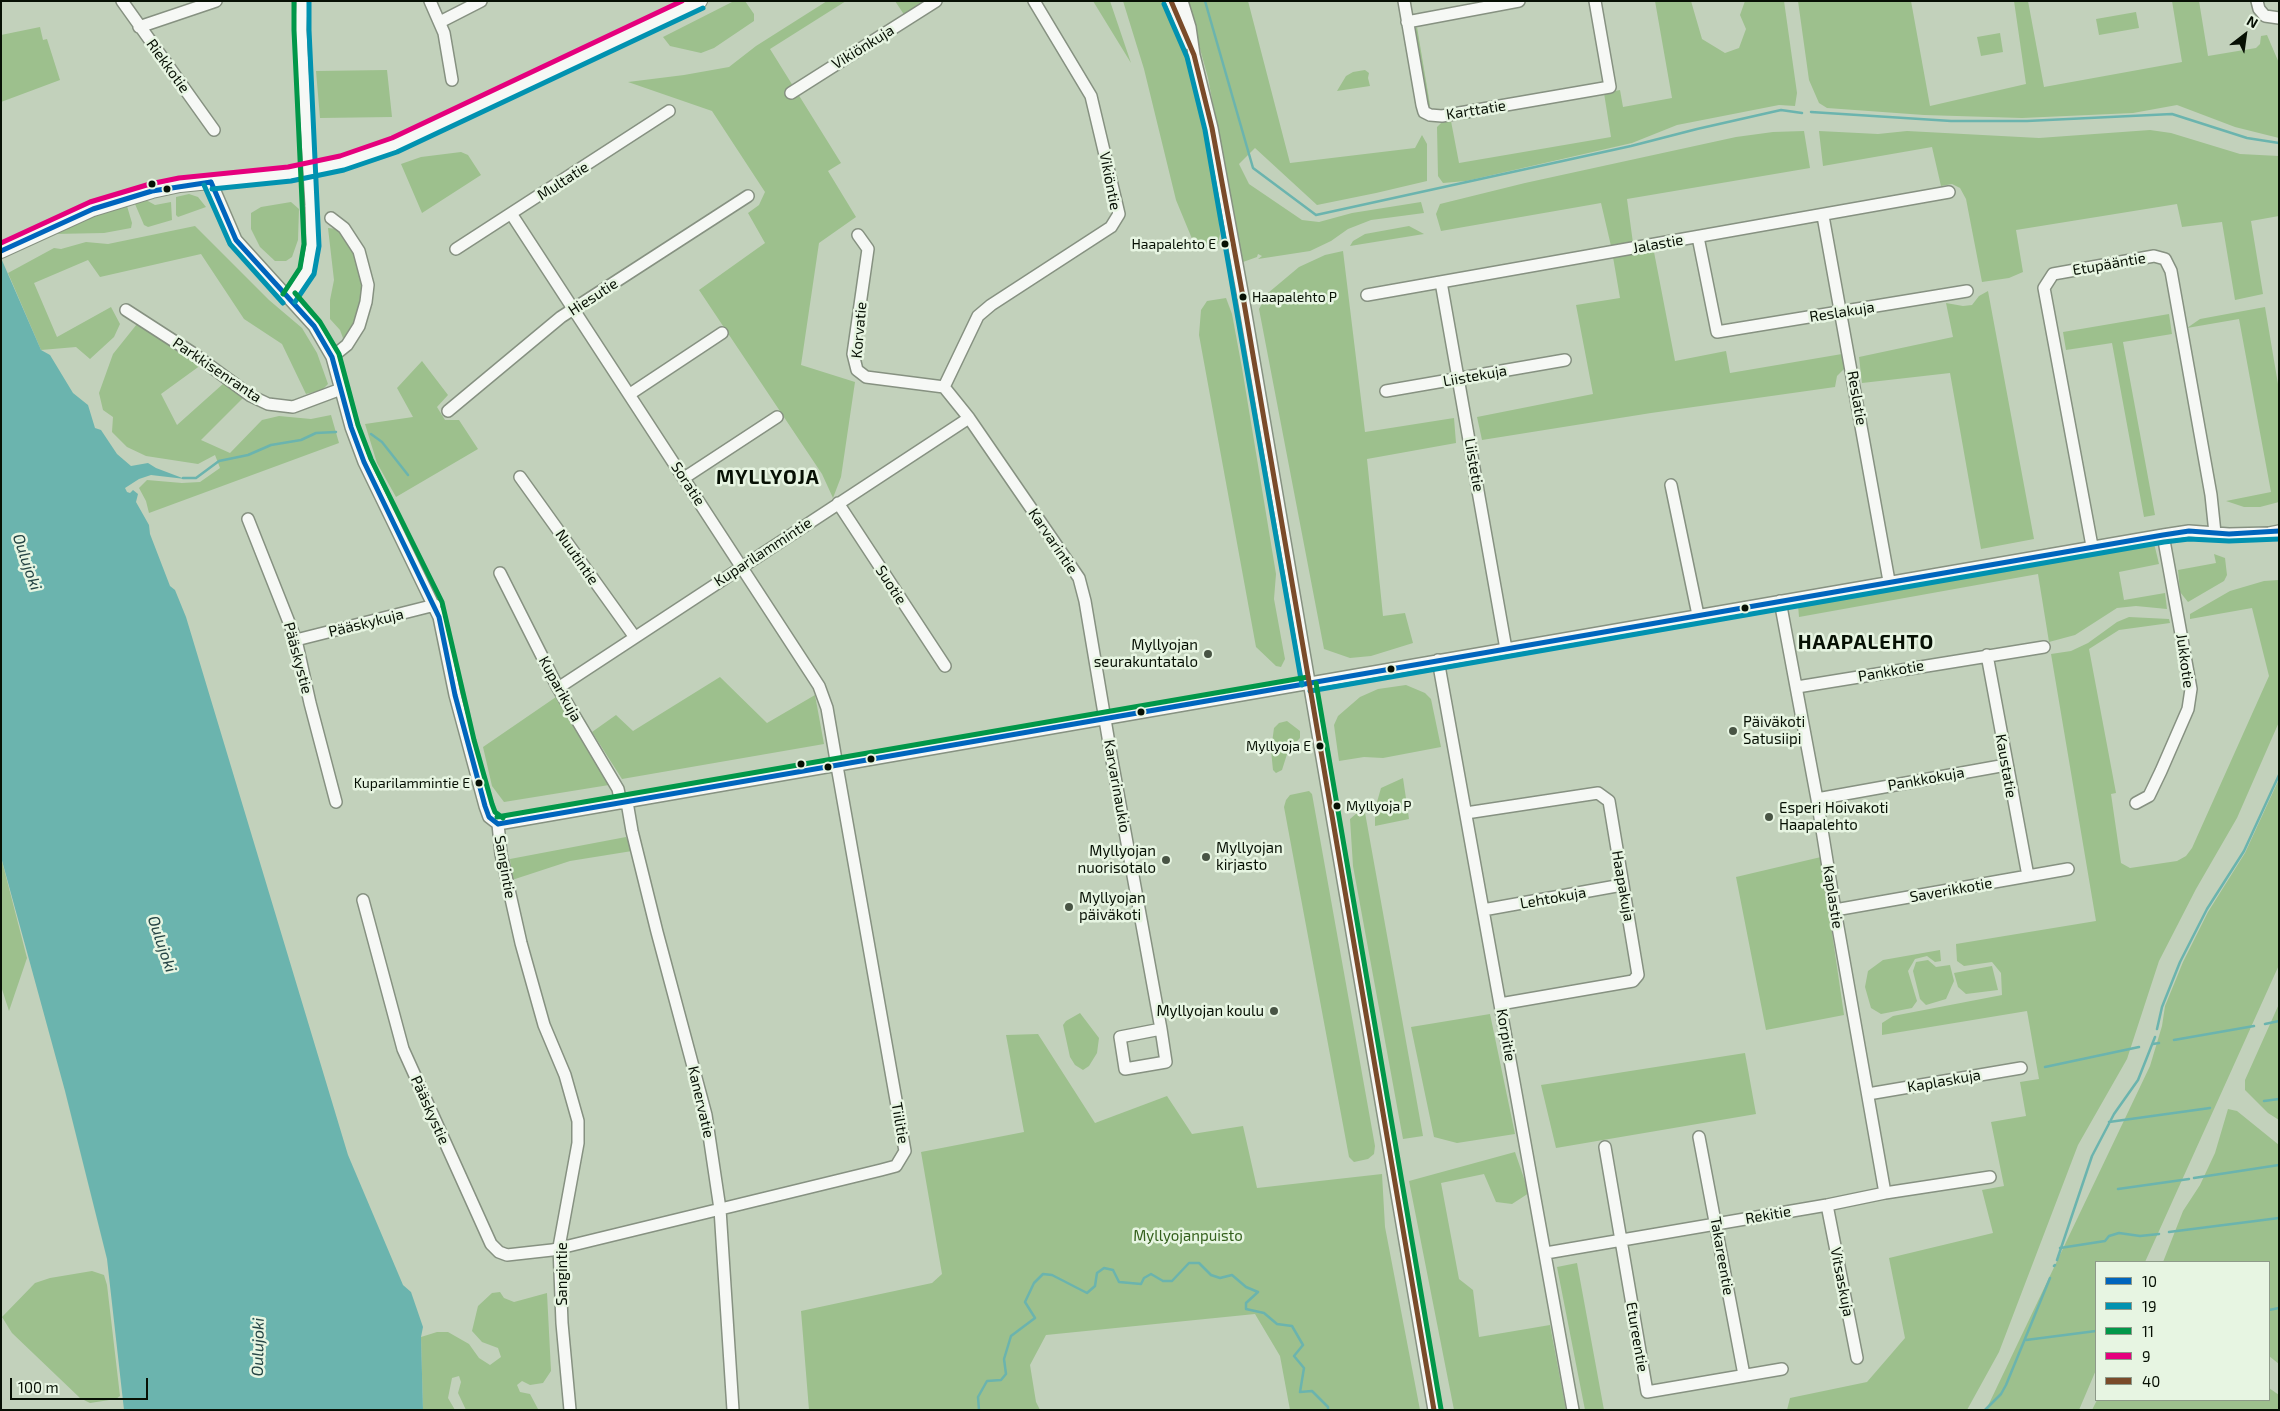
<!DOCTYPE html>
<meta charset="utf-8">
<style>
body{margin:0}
#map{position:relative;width:2280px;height:1411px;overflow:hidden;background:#c2d1bb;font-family:"Exo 2",sans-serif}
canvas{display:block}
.frame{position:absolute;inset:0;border:2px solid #071004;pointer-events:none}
.legend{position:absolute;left:2095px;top:1261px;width:175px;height:140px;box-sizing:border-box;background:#e7f5e2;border:1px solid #8d9989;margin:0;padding:6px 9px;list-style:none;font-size:15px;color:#071004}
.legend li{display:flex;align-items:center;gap:10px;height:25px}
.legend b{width:25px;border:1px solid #8d9989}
.north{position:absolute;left:2220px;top:10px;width:50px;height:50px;-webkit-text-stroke:4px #e7f5e2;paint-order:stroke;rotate:30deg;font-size:14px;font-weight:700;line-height:20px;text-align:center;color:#071004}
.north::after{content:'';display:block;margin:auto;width:18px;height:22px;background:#071004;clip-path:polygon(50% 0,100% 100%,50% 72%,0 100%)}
.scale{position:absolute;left:10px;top:1378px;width:138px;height:22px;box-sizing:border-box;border:2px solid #071004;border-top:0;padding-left:6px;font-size:15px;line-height:18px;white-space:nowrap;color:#071004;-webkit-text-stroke:4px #e7f5e2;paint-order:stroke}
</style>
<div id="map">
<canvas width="2280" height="1411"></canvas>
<div class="frame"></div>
<ul class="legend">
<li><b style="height:6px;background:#0065bd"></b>10</li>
<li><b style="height:6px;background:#0192b0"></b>19</li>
<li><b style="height:6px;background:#019749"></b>11</li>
<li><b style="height:6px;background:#e5007d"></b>9</li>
<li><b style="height:6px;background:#7a4b2a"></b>40</li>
</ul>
<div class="north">N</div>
<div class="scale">100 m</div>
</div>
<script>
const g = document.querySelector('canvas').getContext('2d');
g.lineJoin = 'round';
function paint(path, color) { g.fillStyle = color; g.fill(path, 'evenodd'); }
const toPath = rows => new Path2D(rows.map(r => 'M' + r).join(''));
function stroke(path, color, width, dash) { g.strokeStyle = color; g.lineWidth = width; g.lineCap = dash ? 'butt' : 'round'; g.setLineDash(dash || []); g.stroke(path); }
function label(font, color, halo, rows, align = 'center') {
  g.font = font + ' "Exo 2",sans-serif'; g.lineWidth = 5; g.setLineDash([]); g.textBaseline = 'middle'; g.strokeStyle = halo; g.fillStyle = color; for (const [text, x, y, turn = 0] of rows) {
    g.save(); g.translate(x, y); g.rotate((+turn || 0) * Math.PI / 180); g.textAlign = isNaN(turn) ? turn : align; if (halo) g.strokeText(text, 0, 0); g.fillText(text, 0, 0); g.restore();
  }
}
const green = toPath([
 [734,1,745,1,754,14,754,21,714,48,701,53,670,46,663,37],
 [827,1,846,1,770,49,841,163,828,171,856,217,819,243,801,365,855,382,841,477,833,498,822,474,699,290,765,243,748,213,759,205,765,192,712,111,628,82,684,75,729,67,756,46],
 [895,1,927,1,905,16],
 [1093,1,1110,1,1131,63],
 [1123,1,1167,1,1176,24,1189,68,1216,189,1220,234,1218,244,1195,246,1176,200,1144,69],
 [1187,1,1248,1,1290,163,1415,148,1422,135,1427,144,1427,181,1376,193,1317,205,1255,148,1239,164,1249,184,1302,220,1319,222,1352,213,1421,202,1424,213,1371,220,1348,229,1331,241,1310,251,1258,259,1262,256,1258,254,1257,257,1243,262,1208,78],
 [1655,1,1691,1,1702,39,1725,53,1739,48,1746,29,1740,15,1745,1,1784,1,1797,93,1795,106,1779,105,1677,125,1632,143,1466,181,1443,183,1438,176,1437,127,1444,120,1469,115,1470,119,1451,121,1459,163,1611,137,1604,93,1620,90,1623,107,1672,98],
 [1798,1,1911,1,1930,106,2026,84,2014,1,2028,1,2044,87,2182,62,2172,1,2199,1,2208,56,2256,48,2260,44,2261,36,2267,35,2279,63,2279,138,2235,127,2177,105,2133,113,2022,118,1924,115,1827,108,1819,103,1809,80],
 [2136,12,2139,28,2099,35,2096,19],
 [40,27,43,40,47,39,60,80,1,102,1,35],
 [1417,27,1430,105,1429,107,1427,103,1414,30],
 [2000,33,2003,52,1981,56,1977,37],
 [387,70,392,117,320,118,316,71],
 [1365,70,1369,73,1368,78,1370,86,1337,91,1346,76,1353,72],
 [2150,130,2171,133,2240,154,2279,156,2279,216,2251,221,2263,294,2235,300,2222,222,2182,227,2177,204,2016,230,2023,272,2009,278,1982,282,1966,199,1960,188,1952,184,1941,186,1932,147,1823,166,1819,131,1878,134,1907,131,2039,138],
 [1804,131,1810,168,1627,199,1633,243,1611,246,1601,203,1441,231,1436,214,1440,204,1525,183,1736,137,1773,132],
 [461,152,468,155,481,175,422,213,401,164,421,157],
 [189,194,198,197,206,207,178,217,176,215,176,197],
 [146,200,155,205,171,202,172,220,148,227,144,225,135,204],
 [291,202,299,209,298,240,292,257,286,261,275,261,260,247,251,229,251,213,261,207],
 [127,206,132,223,131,228,104,233,53,234,92,217],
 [195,226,269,300,302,328,317,353,328,384,322,390,306,394,282,344,244,319,201,254,100,277,88,260,34,283,57,337,111,307,120,324,114,337,90,359,76,347,41,350,8,273,54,248,61,249,86,242,108,244],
 [1409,226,1424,234,1350,246,1353,241,1365,234],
 [328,228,338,229,345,235,357,261,363,278,359,311,348,337,343,338,340,330,330,319,330,300,334,280],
 [1343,251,1365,432,1454,418,1456,443,1367,459,1383,616,1405,613,1413,643,1371,656,1350,658,1324,649,1259,309,1268,293,1299,267,1325,255],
 [1654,252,1675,361,1726,351,1730,373,1842,354,1845,368,1837,376,1835,387,1651,413,1482,440,1477,417,1593,394,1576,305,1620,298,1613,257],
 [1988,291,2034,539,1981,549,1950,373,1862,383,1859,357,1953,337,1946,303,1963,306,1972,305,1979,296],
 [1226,298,1232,314,1242,368,1276,574,1274,599,1285,659,1281,667,1276,666,1256,647,1199,335,1201,310,1207,301],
 [2265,307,2279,390,2279,502,2260,507,2244,507,2226,501,2271,492,2239,319,2187,328,2200,319],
 [2169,314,2172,334,2123,342,2155,515,2144,517,2112,343,2066,350,2063,332],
 [137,324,201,365,161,394,177,425,224,383,244,397,201,440,230,453,262,420,279,416,311,419,331,415,339,443,149,513,146,501,139,488,147,480,182,483,200,482,220,468,215,455,198,464,146,456,127,447,112,432,113,417,103,410,99,393,113,354],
 [422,361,448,395,437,407,445,420,459,420,478,449,396,497,377,463,365,424,413,417,397,388],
 [2154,543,2159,564,2119,572,2124,600,2165,593,2167,609,2136,606,2117,608,2075,635,2049,642,2038,574,1799,617,1798,605],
 [2214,554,2225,558,2227,575,2224,581,2188,602,2180,592,2178,570,2216,563],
 [2279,580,2279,722,2237,818,2196,889,2159,961,2127,1059,2078,1145,1999,1352,1967,1410,1787,1410,1790,1398,1867,1382,1905,1338,1889,1258,1993,1233,1982,1190,2004,1186,1991,1122,2026,1116,2020,1082,2039,1079,2027,1011,1882,1035,1882,1023,1893,1016,2002,995,2001,973,1992,962,1964,966,1957,961,1956,944,2096,921,2051,654,2071,651,2088,643,2117,622,2129,617,2169,619,2170,623,2119,630,2089,649,2116,793,2111,794,2121,863,2130,868,2177,861,2186,856,2192,848,2269,676,2252,608,2190,619,2190,614,2230,591,2264,581],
 [720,677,767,723,815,695,824,744,622,779,592,732,616,715,633,731],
 [1406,685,1425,693,1431,699,1441,747,1383,758,1364,757,1339,761,1334,725,1338,716,1360,697,1378,689],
 [556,697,609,785,504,802,492,786,483,747],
 [1287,721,1300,731,1300,738,1288,751,1282,770,1276,773,1273,770,1271,750,1274,728,1279,723],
 [1403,778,1409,819,1375,826,1375,809,1381,788],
 [2279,779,2279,965,2145,1262,2096,1262,2096,1370,2079,1410,1986,1410,2150,1066,2162,1026,2165,1006,2183,962,2208,912,2245,853],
 [1309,791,1312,794,1375,1146,1374,1154,1368,1159,1354,1162,1349,1157,1284,807,1286,800,1290,795],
 [1364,807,1423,1136,1403,1139,1353,866,1350,819],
 [626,837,632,851,570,861,512,880,510,859],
 [1,857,27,958,9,1011,1,986],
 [1821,857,1844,1015,1766,1030,1736,877],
 [1940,950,1941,961,1935,962,1927,956,1915,959,1908,971,1917,1001,1912,1008,1881,1014,1871,1008,1865,987,1868,971,1883,960],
 [1928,960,1936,967,1950,965,1954,981,1946,999,1926,1005,1920,999,1913,971,1916,962],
 [1992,966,1998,990,1966,994,1958,987,1954,973],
 [2279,1004,2279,1120,2268,1113,2245,1090,2245,1080],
 [1080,1013,1099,1038,1097,1053,1089,1066,1083,1070,1075,1065,1070,1057,1063,1025,1066,1021],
 [1490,1014,1515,1134,1457,1143,1434,1137,1411,1027],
 [1038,1034,1095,1123,1167,1096,1192,1134,1243,1126,1257,1188,1382,1174,1385,1227,1420,1410,1290,1410,1280,1356,1255,1314,1046,1335,1030,1365,1036,1402,1040,1410,809,1410,801,1311,932,1283,942,1274,921,1152,1024,1132,1006,1035],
 [1745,1053,1756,1114,1556,1148,1541,1085],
 [2228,1109,2237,1111,2279,1145,2279,1364,2269,1356,2269,1262,2163,1262,2183,1211,2200,1185,2215,1153],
 [1515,1152,1529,1193,1512,1204,1496,1202,1484,1174,1441,1183,1459,1279,1473,1290,1479,1337,1550,1325,1566,1410,1454,1410,1409,1181],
 [1577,1263,1604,1410,1585,1410,1557,1267],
 [92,1271,104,1275,107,1285,120,1396,116,1399,90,1403,80,1398,12,1333,2,1317,35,1283,50,1278],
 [500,1292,504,1298,514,1302,547,1293,551,1371,543,1383,530,1385,522,1381,517,1385,520,1392,530,1394,538,1409,466,1410,458,1393,461,1382,459,1376,452,1378,448,1398,455,1410,423,1410,421,1337,437,1332,448,1332,469,1344,479,1358,490,1365,501,1357,498,1348,482,1342,472,1331,478,1306,492,1293],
 [2269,1388,2279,1395,2279,1410,2092,1410,2097,1400,2269,1400]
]);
const water = toPath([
 [1,258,41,350,50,355,73,393,88,405,95,428,101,430,117,454,131,466,148,463,156,468,185,479,151,475,139,479,125,488,127,492,130,493,133,490,138,494,136,502,149,525,150,534,170,586,175,590,186,617,348,1155,403,1285,411,1292,423,1327,421,1337,423,1410,124,1410,107,1259,65,1091,1,857]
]);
const stream = toPath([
 [1205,1,1253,168,1316,215,1631,146,1697,129,1781,110,1802,113],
 [1811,112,1951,121,2027,121,2172,114,2247,138,2279,143],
 [371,434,382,442,408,475],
 [183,478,196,478,219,461,248,455,271,445,301,440,316,433,336,432],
 [2265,1024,2279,1021],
 [2157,1029,2162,1007,2180,962,2207,909,2244,851,2279,775],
 [2174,1040,2254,1026],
 [2153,1044,2159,1043],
 [2045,1067,2139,1047],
 [2264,1101,2279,1099],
 [2109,1122,2210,1108],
 [2194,1178,2279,1165],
 [2118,1189,2189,1179],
 [2169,1232,2279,1218],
 [2060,1248,2105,1241,2109,1236,2119,1233,2140,1236,2159,1234],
 [2057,1260,2092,1156,2114,1114,2138,1080,2155,1037],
 [2054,1266,2055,1265],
 [2269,1310,2279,1308],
 [2026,1340,2096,1331],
 [979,1410,978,1397,987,1381,1001,1380,1006,1374,1004,1359,1011,1336,1035,1318,1025,1302,1034,1283,1043,1274,1052,1275,1087,1293,1095,1286,1097,1273,1104,1268,1113,1270,1119,1282,1141,1284,1144,1278,1151,1274,1163,1281,1172,1281,1189,1263,1199,1263,1211,1275,1220,1278,1232,1275,1246,1287,1258,1292,1246,1303,1246,1309,1264,1313,1277,1324,1292,1326,1303,1345,1294,1356,1304,1368,1300,1392,1312,1391,1328,1407,1328,1410],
 [1985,1410,2001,1394,2006,1385,2050,1278]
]);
const minor = toPath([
 [122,1,214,130],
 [302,1,301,30,306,122],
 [430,1,444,33,452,80],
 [1171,1,1189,44],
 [1182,1,1190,27,1194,55,1212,128,1243,297,1434,1410],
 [1404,1,1422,105,1424,112,1430,115,1442,116,1610,87,1595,1],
 [2257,1,2259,9,2265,16,2279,18],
 [440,22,481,1],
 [1407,22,1519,1],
 [139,27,216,1],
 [791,93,936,1],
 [211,182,236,240,314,326,332,357,351,427,364,462,439,617,455,695,485,806,489,817,498,824,501,854,521,943,544,1025,565,1075,578,1121,578,1143,559,1247,562,1323,570,1410],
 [1823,216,1889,581],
 [331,218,344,228,359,251,368,285,366,302,359,326,347,345,332,357],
 [858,235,868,249,853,354,857,370,866,377,944,387],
 [1698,237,1717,332,1967,291],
 [456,249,669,111],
 [1441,282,1506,649],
 [1367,295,1949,192],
 [289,298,307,271,312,245,311,205],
 [126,310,191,352,251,396,268,404,293,407,341,389],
 [944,387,969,418,1079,578,1085,601,1111,755,1161,1029,1166,1062,1125,1069,1120,1037,1161,1029],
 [944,387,978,316,991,305,1111,227,1119,214,1091,96,1034,1],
 [1386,391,1565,360],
 [630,394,722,333],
 [448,411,561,317,748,196],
 [520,477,634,636],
 [684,478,777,417],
 [1671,485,1698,615],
 [838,503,945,666],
 [248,519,296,640,310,703,336,802],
 [2092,546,2044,288,2053,274,2154,256,2165,259,2171,271,2211,495,2215,533],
 [500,573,558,688,618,789,621,803],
 [1780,601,1817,799,1835,910,1885,1193],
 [296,640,435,605],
 [1987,655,2028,876],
 [1438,660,1573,1410],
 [1797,687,2044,647],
 [558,688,969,418],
 [1817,799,2006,765],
 [627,802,632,831,657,932,706,1115,720,1209,733,1410],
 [2136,803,2149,796,2161,771,2188,709,2191,689,2163,535],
 [1466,813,1598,793,1609,801,1638,975,1633,981,1500,1004],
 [498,824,2163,535,2189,531,2229,534,2269,533,2279,531],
 [363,900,403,1049,491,1244,499,1252,507,1255,552,1250,881,1170,896,1166,905,1151,837,766,827,708,819,686,512,215],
 [1483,910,1622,885],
 [1835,910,2068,869],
 [1868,1094,2021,1068],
 [1699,1137,1744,1375],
 [1605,1147,1647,1392,1782,1369],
 [1827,1205,1857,1358],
 [1546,1253,1827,1205,1885,1193,1990,1177]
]);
const major = toPath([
 [1,251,93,209,152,191,180,185,289,174,342,163,395,145,700,1]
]);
const minorBridge = toPath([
 [306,122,311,205]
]);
const bus1 = toPath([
 [211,182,236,240,314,326,332,357,351,427,364,462,439,617,455,695,485,806,489,817,498,824],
 [1,251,93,209,152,191,211,182],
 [498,824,2163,535,2189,531,2229,534,2279,531]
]);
const bus2 = toPath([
 [1164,4,1187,57,1205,130,1302,685],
 [204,185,230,244,283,303],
 [212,189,291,181,344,170,397,152,703,8],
 [295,302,314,274,319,246,309,30,309,1],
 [1310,691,2164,542,2189,539,2229,541,2279,539]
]);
const bus3 = toPath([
 [295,293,320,322,339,354,358,425,371,459,442,602,474,740,492,804,495,812,503,818],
 [283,294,300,268,304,244,294,30,294,1],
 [1316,683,1441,1409],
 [497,817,1308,677]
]);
const bus4 = toPath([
 [1,243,90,202,150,184,179,178,288,167,340,156,392,138,682,1]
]);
const bus5 = toPath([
 [1171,1,1194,55,1212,128,1243,297,1434,1410]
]);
const markers = [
 [152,184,4.5,"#071004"],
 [167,189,4.5,"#071004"],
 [1225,244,4.5,"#071004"],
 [1243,297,4.5,"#071004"],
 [1745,608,4.5,"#071004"],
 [1208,654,5,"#485444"],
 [1391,669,4.5,"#071004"],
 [1141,712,4.5,"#071004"],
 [1733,731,5,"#485444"],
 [1320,746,4.5,"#071004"],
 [871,759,4.5,"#071004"],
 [801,764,4.5,"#071004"],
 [828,767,4.5,"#071004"],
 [479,783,4.5,"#071004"],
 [1337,806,4.5,"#071004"],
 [1769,817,5,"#485444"],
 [1206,857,5,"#485444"],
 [1166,860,5,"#485444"],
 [1069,907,5,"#485444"],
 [1274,1011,5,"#485444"]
];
const busNames = [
 ["Haapalehto E",1216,244],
 ["Haapalehto P",1252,297,"left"],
 ["Myllyoja E",1311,746],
 ["Kuparilammintie E",470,783],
 ["Myllyoja P",1346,806,"left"]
];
const streetNames = [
 ["Vikiönkuja",863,47,-32],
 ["Riekkotie",168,66,54],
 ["Karttatie",1476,110,-9],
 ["Multatie",563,181,-33],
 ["Vikiöntie",1110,181,79],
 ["Jalastie",1658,244,-10],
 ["Etupääntie",2109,264,-10],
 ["Hiesutie",593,297,-33],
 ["Reslakuja",1842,312,-9],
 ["Korvatie",859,330,-85],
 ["Parkkisenranta",217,370,34],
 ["Liistekuja",1475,376,-10],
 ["Reslatie",1857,398,80],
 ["Liistetie",1474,465,80],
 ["Soratie",688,484,57],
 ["Karvarintie",1053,541,56],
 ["Kuparilammintie",763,552,-33],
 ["Nuutintie",577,557,55],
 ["Suotie",891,585,57],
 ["Pääskykuja",366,623,-14],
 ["Pääskystie",298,658,75],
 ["Jukkotie",2185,661,82],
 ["Pankkotie",1891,671,-10],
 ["Kuparikuja",560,689,61],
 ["Kaustatie",2006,766,80],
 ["Pankkokuja",1926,779,-10],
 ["Karvarinaukio",1117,786,80],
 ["Sangintie",505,867,80],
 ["Haapakuja",1623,886,80],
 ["Saverikkotie",1951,890,-10],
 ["Kaplastie",1833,897,81],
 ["Lehtokuja",1553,898,-10],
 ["Korpitie",1506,1035,80],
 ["Kaplaskuja",1944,1081,-10],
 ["Kanervatie",701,1102,77],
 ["Pääskystie",430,1110,66],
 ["Tiilitie",900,1123,80],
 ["Rekitie",1768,1215,-10],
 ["Takareentie",1722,1256,80],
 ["Sangintie",562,1274,-90],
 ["Vitsaskuja",1842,1282,79],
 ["Etureentie",1637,1337,80]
];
const poiNames = [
 ["Myllyojan",1198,645,"right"],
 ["seurakuntatalo",1198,662,"right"],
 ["Päiväkoti",1743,722],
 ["Satusiipi",1743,739],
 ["Esperi Hoivakoti",1779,808],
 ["Haapalehto",1779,825],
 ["Myllyojan",1216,848],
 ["kirjasto",1216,865],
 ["Myllyojan",1156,851,"right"],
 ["nuorisotalo",1156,868,"right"],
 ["Myllyojan",1079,898],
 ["päiväkoti",1079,915],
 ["Myllyojan koulu",1264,1011,"right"]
];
const parkNames = [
 ["Myllyojanpuisto",1188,1236]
];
const waterNames = [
 ["Oulujoki",27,562,71],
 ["Oulujoki",162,944,71],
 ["Oulujoki",258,1347,-89]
];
const districtNames = [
 ["MYLLYOJA",768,477],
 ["HAAPALEHTO",1866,642]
];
paint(green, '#9dc08d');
paint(water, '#6bb4ae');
stroke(stream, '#6bb4ae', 2.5);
stroke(minor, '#869181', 14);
stroke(major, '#869181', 16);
stroke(minor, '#f6f8f5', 11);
stroke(major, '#f6f8f5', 14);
stroke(minorBridge, '#869181', 14, []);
stroke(minorBridge, '#f6f8f5', 11);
stroke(bus1, '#0065bd', 5);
stroke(bus2, '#0192b0', 5);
stroke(bus3, '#019749', 5);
stroke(bus4, '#e5007d', 5);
stroke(bus5, '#7a4b2a', 5);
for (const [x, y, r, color] of markers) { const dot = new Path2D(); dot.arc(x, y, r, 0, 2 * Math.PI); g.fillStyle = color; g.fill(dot); stroke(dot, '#e7f5e2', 2); }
label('14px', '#071004', '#e7f5e2', busNames, 'right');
label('15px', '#071004', '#e7f5e2', streetNames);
label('15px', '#071004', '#e7f5e2', poiNames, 'left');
label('15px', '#34601c', '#e7f5e2', parkNames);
label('italic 16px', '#254444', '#e7f5e2', waterNames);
g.letterSpacing = '1px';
label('bold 20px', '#071004', '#e7f5e2', districtNames);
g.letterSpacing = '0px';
</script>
